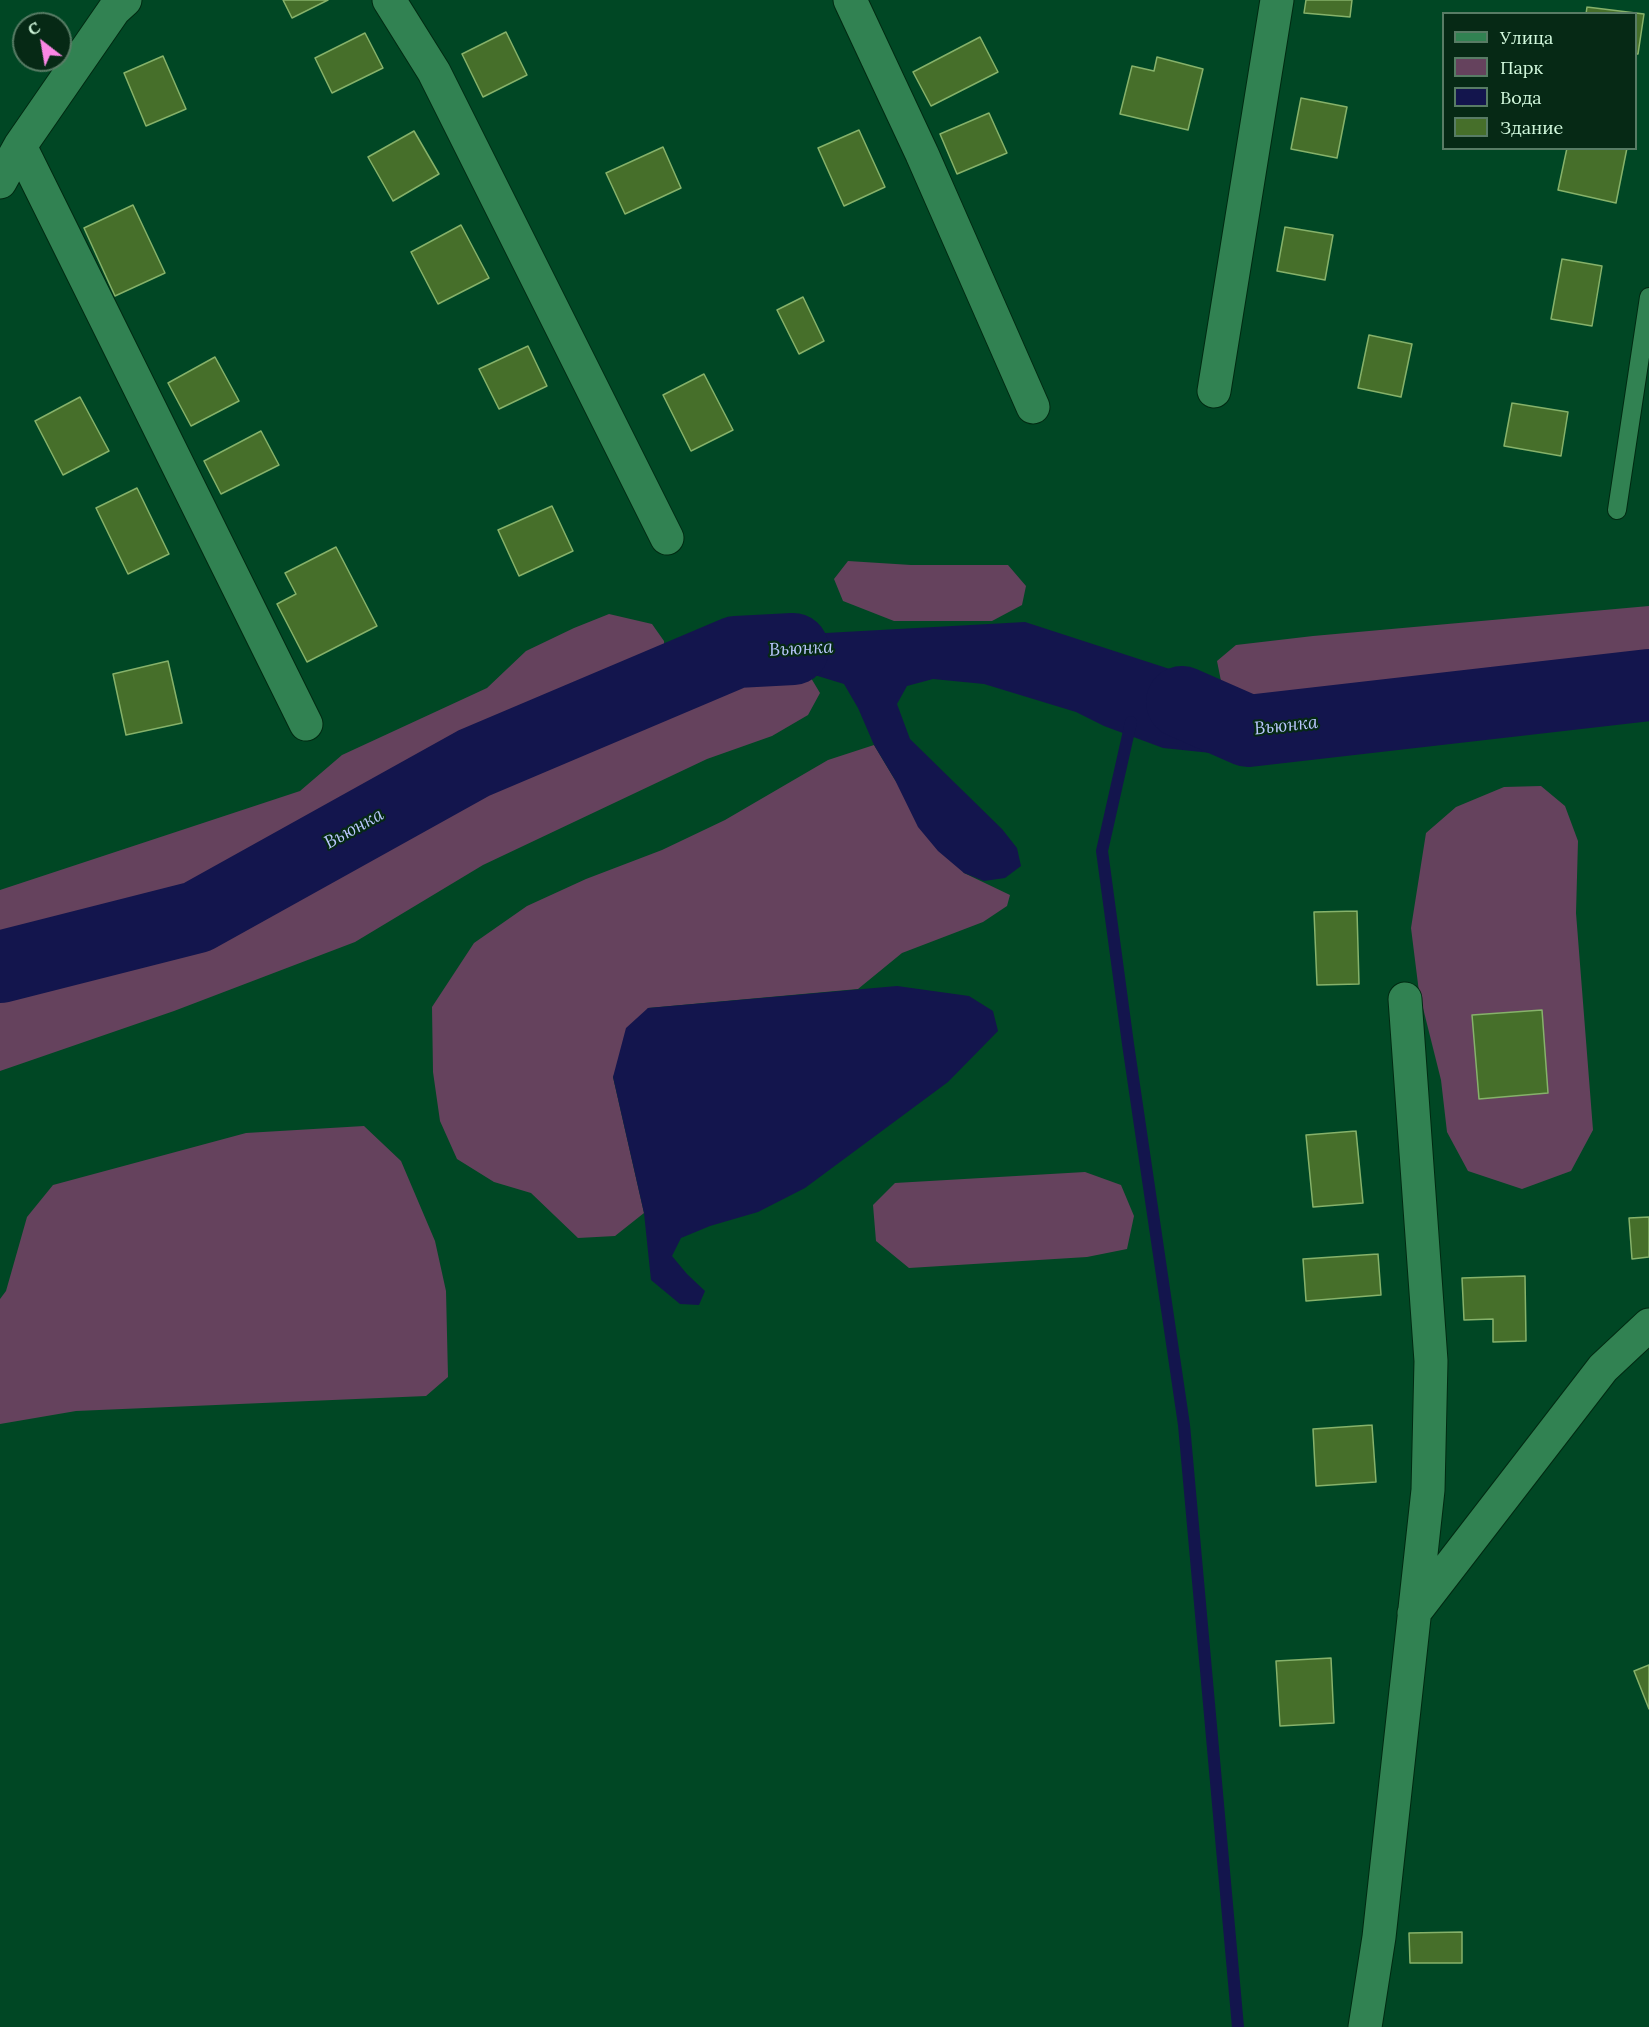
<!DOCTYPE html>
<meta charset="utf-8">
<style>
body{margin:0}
#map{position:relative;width:1649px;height:2027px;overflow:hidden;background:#004724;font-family:Lora,serif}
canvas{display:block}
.legend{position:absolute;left:1442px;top:12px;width:195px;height:138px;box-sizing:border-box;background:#062915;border:2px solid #587c65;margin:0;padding:8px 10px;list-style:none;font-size:18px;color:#d2f9dd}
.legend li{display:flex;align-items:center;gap:12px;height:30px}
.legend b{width:30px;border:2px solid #587c65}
.north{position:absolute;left:12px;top:12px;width:60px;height:60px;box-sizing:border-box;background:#062915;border:2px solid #587c65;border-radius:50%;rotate:329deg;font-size:16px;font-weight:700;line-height:24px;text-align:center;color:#d2f9dd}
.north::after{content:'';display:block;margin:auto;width:21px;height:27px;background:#fb87e6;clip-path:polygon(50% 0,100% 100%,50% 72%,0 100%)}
</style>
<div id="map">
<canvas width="1649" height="2027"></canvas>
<ul class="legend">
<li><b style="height:8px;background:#318252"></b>Улица</li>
<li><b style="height:16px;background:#65425d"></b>Парк</li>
<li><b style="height:16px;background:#13154d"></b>Вода</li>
<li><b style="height:16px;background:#466f2a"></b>Здание</li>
</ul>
<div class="north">С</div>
</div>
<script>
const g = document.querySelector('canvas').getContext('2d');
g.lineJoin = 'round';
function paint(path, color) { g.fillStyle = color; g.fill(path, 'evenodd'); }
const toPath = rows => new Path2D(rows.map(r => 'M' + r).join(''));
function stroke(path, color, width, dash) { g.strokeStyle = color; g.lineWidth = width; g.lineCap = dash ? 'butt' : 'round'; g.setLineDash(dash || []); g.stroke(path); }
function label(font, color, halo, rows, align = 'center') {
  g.font = font + ' Lora,serif'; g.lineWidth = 4.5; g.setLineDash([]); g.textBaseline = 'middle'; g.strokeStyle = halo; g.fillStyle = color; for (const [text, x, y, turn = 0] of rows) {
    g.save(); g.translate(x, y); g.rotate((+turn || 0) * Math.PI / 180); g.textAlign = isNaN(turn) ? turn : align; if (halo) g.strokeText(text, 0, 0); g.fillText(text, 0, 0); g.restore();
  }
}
const green = toPath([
 [848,561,911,565,1008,565,1026,586,1022,605,992,621,894,621,843,601,834,579],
 [1649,606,1649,661,1554,672,1359,703,1267,706,1222,686,1217,661,1236,645,1313,636],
 [609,614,652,624,664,641,665,660,628,682,460,756,342,813,273,854,196,906,142,913,0,946,0,890,300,791,342,755,487,688,526,651,574,628],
 [770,673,808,673,820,693,808,715,772,736,707,759,483,865,355,942,174,1011,0,1071,0,976,147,942,186,929,262,900,564,739,635,706,709,681],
 [874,745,895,780,964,873,1010,895,1007,906,983,922,902,953,858,989,648,1008,613,1077,644,1213,615,1236,578,1238,531,1193,494,1182,457,1159,440,1121,433,1072,432,1007,474,943,527,906,586,879,662,850,725,820,828,760],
 [1541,786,1565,806,1578,841,1576,913,1593,1130,1571,1171,1522,1189,1468,1171,1447,1132,1441,1080,1419,992,1411,928,1426,833,1456,807,1504,787],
 [364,1126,401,1161,435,1241,446,1291,448,1377,426,1396,76,1411,0,1424,0,1299,6,1291,27,1217,53,1185,246,1133],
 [1085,1172,1121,1185,1134,1216,1127,1249,1087,1257,909,1268,876,1241,873,1205,895,1183]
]);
const water = toPath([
 [1025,622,1222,686,1267,706,1276,728,1268,743,1221,754,1163,748,1104,726,1076,712,984,684,933,679,907,686,897,704,910,739,1002,829,1017,848,1021,866,1005,878,984,881,964,873,938,851,918,827,895,780,874,745,858,708,844,684,808,673,770,673,709,681,696,670,693,661,717,639],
 [196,906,197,917,186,929,147,942,0,976,0,946,142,913],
 [897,986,969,996,993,1011,998,1031,948,1082,805,1188,758,1212,710,1226,681,1238,672,1256,687,1274,705,1291,699,1305,680,1304,651,1280,644,1213,613,1077,626,1028,648,1008]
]);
const stream = toPath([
 [1131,722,1102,851,1128,1044,1184,1425,1238,2027]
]);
const river = toPath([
 [1182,702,1248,731,1649,685],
 [0,967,197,917,474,763,736,652,793,649]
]);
const building = toPath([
 [283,0,328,0,292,18,283,0],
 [1306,0,1352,0,1350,17,1304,13,1306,0],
 [1587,7,1644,14,1638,54,1636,54,1636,14,1586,14,1587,7],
 [506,32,527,75,483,97,462,54,506,32],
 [365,33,383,68,332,93,315,58,365,33],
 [980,37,998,72,931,106,913,72,980,37],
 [163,56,186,109,146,126,124,73,163,56],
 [1157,57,1203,69,1188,130,1120,114,1132,66,1154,71,1157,57],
 [1301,98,1347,107,1337,158,1291,149,1301,98],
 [989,113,1007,153,957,174,940,134,989,113],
 [859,130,885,187,844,206,818,148,859,130],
 [414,131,439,174,393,201,368,157,414,131],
 [663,147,681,188,625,214,606,173,663,147],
 [1567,148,1627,148,1616,203,1558,190,1567,148],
 [133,205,165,273,115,296,84,228,133,205],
 [461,225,489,278,438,304,411,252,461,225],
 [1285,227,1333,235,1325,280,1277,271,1285,227],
 [1562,259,1602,266,1592,326,1551,319,1562,259],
 [803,297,824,341,799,354,777,310,803,297],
 [1369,335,1412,344,1401,397,1358,388,1369,335],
 [528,346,547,386,499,409,479,369,528,346],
 [215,357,239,401,191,426,168,383,215,357],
 [704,374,733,430,691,451,663,395,704,374],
 [80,397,109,451,63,475,35,421,80,397],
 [1512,403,1568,412,1561,456,1504,446,1512,403],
 [261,431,279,465,221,494,204,461,261,431],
 [137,488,169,554,128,574,96,508,137,488],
 [552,506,573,551,519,576,498,530,552,506],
 [336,547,377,626,307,662,277,604,296,594,285,573,336,547],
 [168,661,182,723,126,735,113,674,168,661],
 [1357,911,1359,984,1317,985,1314,912,1357,911],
 [1542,1010,1548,1093,1479,1099,1472,1015,1542,1010],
 [1356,1131,1363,1203,1313,1207,1306,1135,1356,1131],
 [1649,1217,1649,1257,1632,1259,1629,1218,1649,1217],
 [1378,1254,1381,1295,1306,1301,1303,1259,1378,1254],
 [1525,1276,1526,1341,1493,1342,1493,1319,1464,1320,1462,1278,1525,1276],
 [1372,1425,1376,1482,1316,1486,1313,1429,1372,1425],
 [1331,1658,1334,1723,1280,1726,1276,1661,1331,1658],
 [1649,1665,1649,1709,1634,1671,1649,1665],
 [1462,1932,1462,1963,1410,1963,1409,1933,1462,1932]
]);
const service = toPath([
 [1617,510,1649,297]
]);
const minor = toPath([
 [389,0,434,72,667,538],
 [850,0,922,154,1033,407],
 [20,146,306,724],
 [0,182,20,146,114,10,125,0],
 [1214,391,1277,0],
 [1414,1613,1603,1368,1649,1325],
 [1365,2027,1379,1937,1428,1490,1431,1361,1405,999]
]);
const waterNames = [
 ["Вьюнка",801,649,-3],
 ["Вьюнка",1286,726,-6],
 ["Вьюнка",354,829,-29]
];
paint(green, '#65425d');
paint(water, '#13154d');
stroke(stream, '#13154d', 12);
stroke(river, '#13154d', 72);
paint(building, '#466f2a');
stroke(building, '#86b26a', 1.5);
stroke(service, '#002a12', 20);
stroke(minor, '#002a12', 35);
stroke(service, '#318252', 18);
stroke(minor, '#318252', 33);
label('italic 18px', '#bbc8ff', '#062915', waterNames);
</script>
